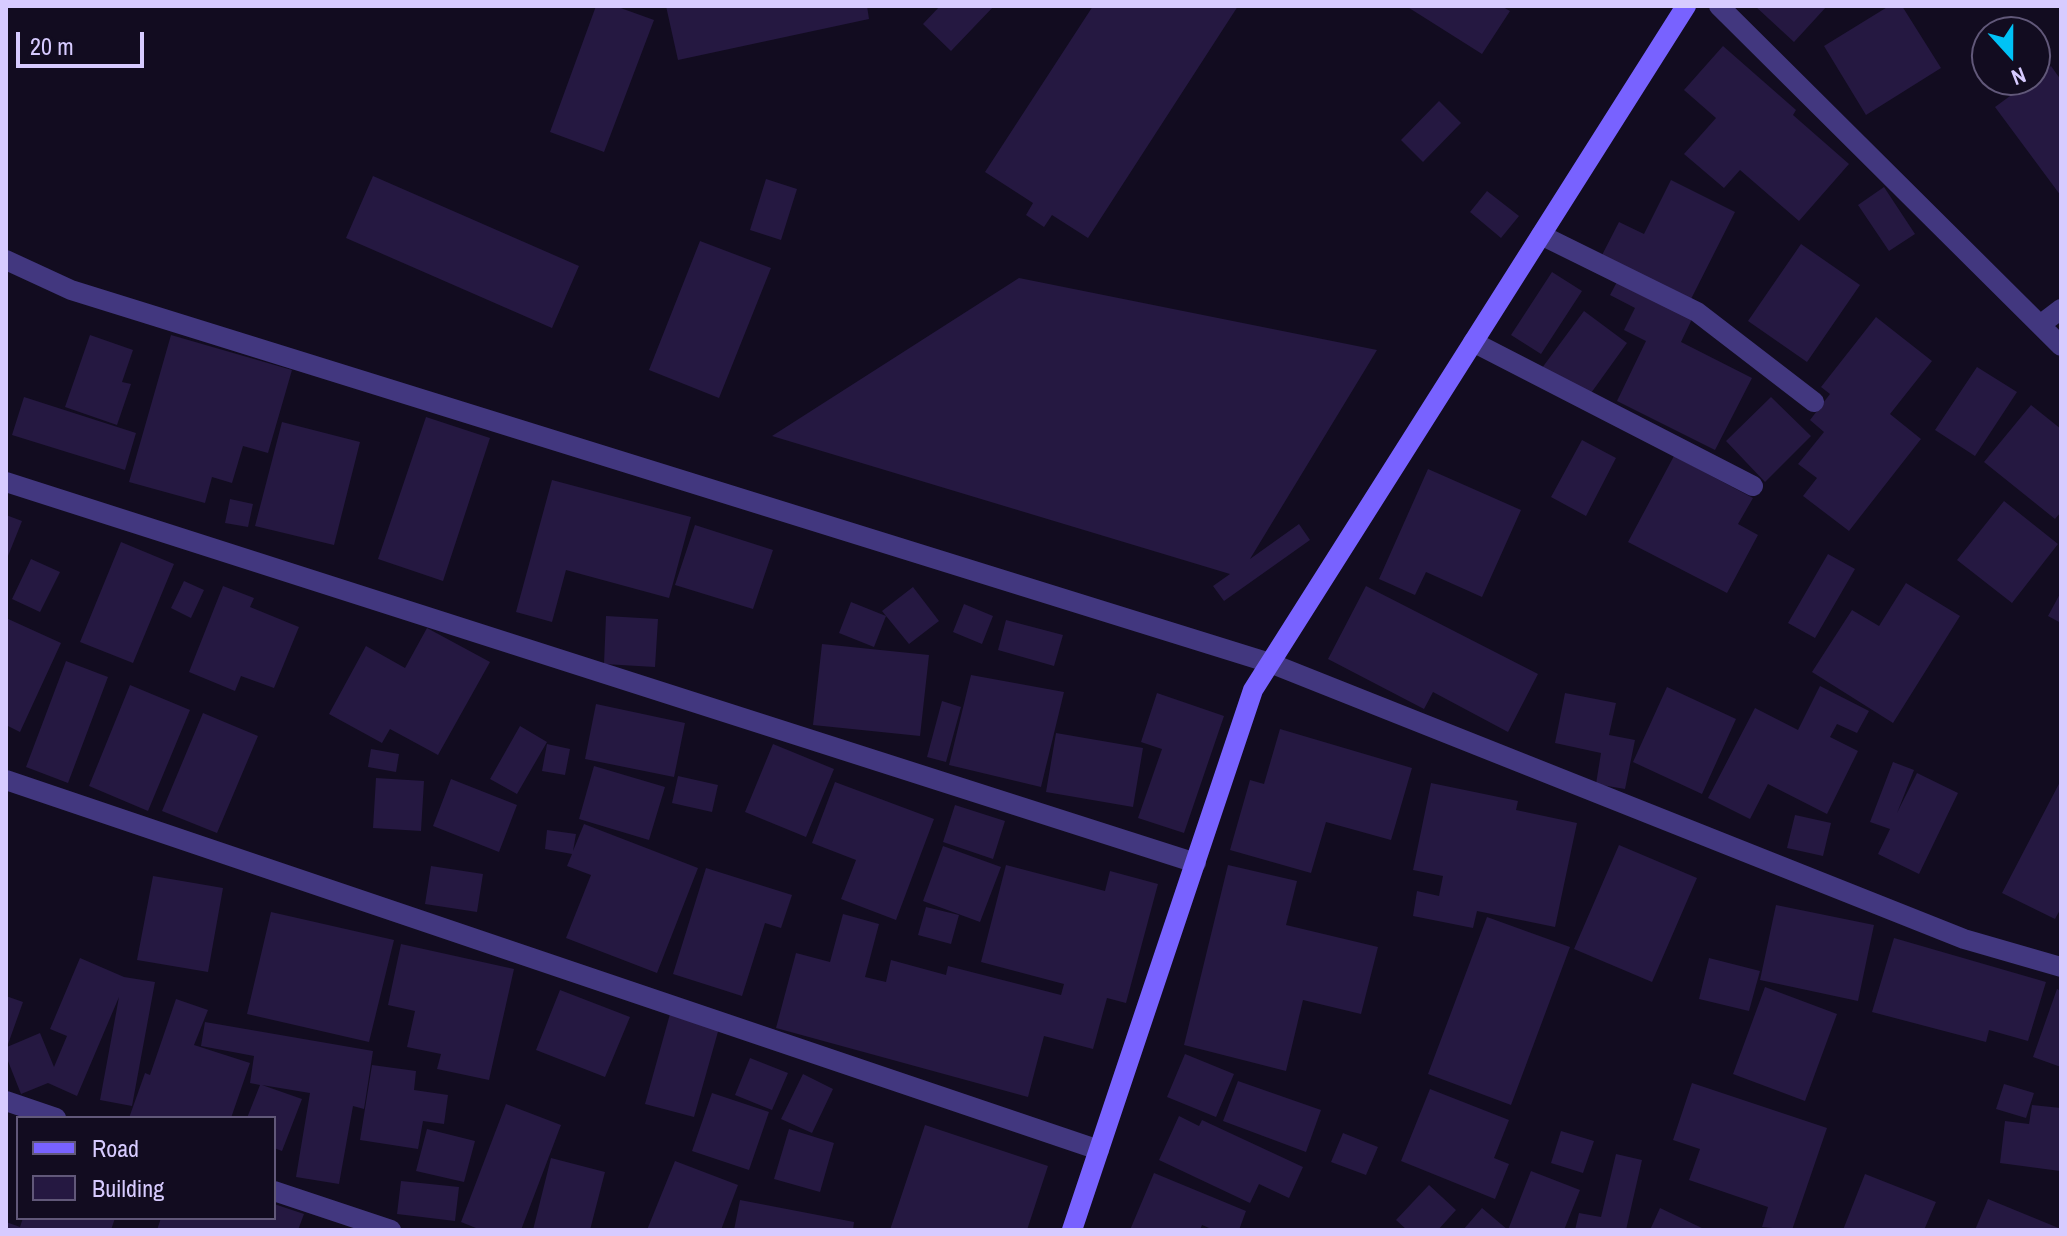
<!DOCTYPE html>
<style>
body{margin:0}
#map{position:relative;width:2067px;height:1236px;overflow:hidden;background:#120c20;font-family:"Archivo Narrow",sans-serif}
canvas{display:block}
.frame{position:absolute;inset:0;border:8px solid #d7cbff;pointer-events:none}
.legend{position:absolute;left:16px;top:1116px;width:260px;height:104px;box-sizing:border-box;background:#120c20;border:2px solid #615879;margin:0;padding:10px 14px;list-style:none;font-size:24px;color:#d7cbff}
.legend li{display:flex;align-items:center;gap:16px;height:40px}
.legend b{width:40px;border:2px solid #615879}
.north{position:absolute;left:1971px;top:16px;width:80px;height:80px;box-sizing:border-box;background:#120c20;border:2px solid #615879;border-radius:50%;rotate:159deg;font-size:22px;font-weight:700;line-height:32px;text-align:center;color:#d7cbff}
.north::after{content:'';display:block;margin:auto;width:28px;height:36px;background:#00c2f6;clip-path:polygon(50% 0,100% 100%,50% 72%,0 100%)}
.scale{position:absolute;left:16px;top:32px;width:128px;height:36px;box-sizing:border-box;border:4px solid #d7cbff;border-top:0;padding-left:10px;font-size:24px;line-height:28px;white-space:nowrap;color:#d7cbff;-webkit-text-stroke:6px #120c20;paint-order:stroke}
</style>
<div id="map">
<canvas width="2067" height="1236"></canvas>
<div class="frame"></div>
<ul class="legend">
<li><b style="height:10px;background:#7862ff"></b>Road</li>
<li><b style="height:22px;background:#251841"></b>Building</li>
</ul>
<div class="north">N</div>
<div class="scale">20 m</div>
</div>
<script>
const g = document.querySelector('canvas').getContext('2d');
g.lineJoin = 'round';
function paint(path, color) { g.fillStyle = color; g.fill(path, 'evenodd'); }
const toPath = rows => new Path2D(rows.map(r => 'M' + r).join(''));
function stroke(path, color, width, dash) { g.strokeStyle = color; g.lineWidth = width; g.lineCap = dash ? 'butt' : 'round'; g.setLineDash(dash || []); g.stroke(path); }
const building = toPath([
 [596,6,615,6,654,20,604,152,550,132],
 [666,6,867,6,869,19,678,60],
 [940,6,994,6,951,51,923,24],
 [1093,6,1238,6,1088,238,1052,215,1044,227,1026,215,1033,203,985,172],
 [1406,6,1501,6,1510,11,1482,54],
 [1755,6,1827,6,1794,42],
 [1889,6,1902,6,1941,68,1866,115,1824,46],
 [1723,46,1796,110,1793,115,1849,164,1799,221,1740,170,1724,188,1684,154,1716,118,1684,90],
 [2051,66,2061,80,2061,196,1995,107],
 [1439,101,1461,123,1423,162,1401,140],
 [373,176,579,266,552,328,346,238],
 [766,179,797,189,781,240,750,230],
 [1671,180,1735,212,1690,301,1601,257,1619,222,1644,234],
 [1884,187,1915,234,1889,251,1858,205],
 [1487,191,1519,216,1501,238,1470,212],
 [700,241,771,268,719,398,649,370],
 [1801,244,1860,285,1807,362,1748,321],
 [1552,272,1582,291,1541,354,1511,335],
 [1019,278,1377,350,1250,559,1299,524,1310,540,1224,601,1213,586,1230,574,772,436],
 [1618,280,1693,317,1681,342,1752,378,1715,450,1617,401,1646,341,1624,330,1635,308,1610,295],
 [1584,311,1627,343,1586,400,1542,368],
 [1876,317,1932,361,1890,414,1921,439,1849,531,1803,496,1817,478,1798,464,1824,432,1810,420,1830,394,1821,387],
 [90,335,133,350,122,382,131,384,117,425,65,407],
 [171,335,292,370,268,453,243,446,232,483,212,477,205,503,129,482],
 [1977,367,2017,392,1975,456,1935,430],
 [24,397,136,433,125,470,12,435],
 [1771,397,1811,436,1765,482,1726,441],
 [2031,405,2061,429,2061,512,2055,519,1984,462],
 [426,417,490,438,443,581,378,559],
 [282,422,360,442,334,545,255,526],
 [1582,440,1616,458,1586,516,1551,497],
 [1674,456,1753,498,1738,524,1758,535,1727,593,1628,542],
 [1428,469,1521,510,1482,597,1426,572,1415,595,1379,579],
 [552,480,691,517,669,598,566,570,552,622,516,612],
 [230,499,253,504,248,527,225,523],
 [2004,501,2058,544,2012,603,1957,560],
 [6,515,22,521,6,561],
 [695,525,773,550,753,609,675,585],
 [121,542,174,564,133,663,80,642],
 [1828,554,1855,569,1815,638,1788,623],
 [31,559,60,572,40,612,12,599],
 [184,581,204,590,191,618,171,608],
 [1906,583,1960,616,1893,723,1812,672,1852,610,1879,626],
 [223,586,254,598,250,607,299,627,274,688,241,676,235,691,189,672],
 [1366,586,1538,674,1508,732,1433,692,1424,709,1328,659],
 [913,587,939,621,909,644,882,611],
 [2061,592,2061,623,2048,616],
 [851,602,886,616,874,647,839,633],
 [964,604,993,616,982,644,953,632],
 [606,616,658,619,655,667,604,664],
 [6,618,61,643,20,732,6,725],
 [1006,620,1063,635,1054,666,998,650],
 [427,628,490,662,438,755,390,729,382,743,329,714,366,646,405,668],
 [822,644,929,655,920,736,813,725],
 [66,661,108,677,68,783,26,767],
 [971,675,1064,692,1041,787,949,765],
 [130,685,190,710,148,811,89,786],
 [1820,686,1869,711,1857,733,1837,724,1830,737,1858,751,1827,814,1768,784,1750,819,1708,798,1755,708,1798,730],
 [1667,687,1736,719,1702,794,1633,762],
 [1157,693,1224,716,1184,833,1138,818,1162,749,1141,742],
 [1565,693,1616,703,1609,735,1635,740,1625,789,1596,784,1601,753,1555,743],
 [942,701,961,707,946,762,927,757],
 [596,704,685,723,674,777,585,759],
 [203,713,258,736,217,833,162,811],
 [520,726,547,742,517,794,490,779],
 [1280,729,1412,768,1391,840,1326,822,1311,873,1230,850,1250,780,1264,784],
 [1056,733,1143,748,1133,807,1046,792],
 [547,744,570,749,565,775,542,771],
 [773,744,834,769,806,837,745,812],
 [371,749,399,754,396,772,368,767],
 [1893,762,1914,770,1897,813,1917,773,1958,793,1919,874,1878,854,1890,829,1870,822],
 [594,766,665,787,649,840,579,819],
 [678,776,718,785,712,812,672,803],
 [376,778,424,781,421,831,373,828],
 [451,779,517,805,499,852,433,826],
 [2061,780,2061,908,2055,919,2002,893],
 [835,782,934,819,896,920,841,899,856,860,812,843],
 [1431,783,1518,801,1516,810,1577,823,1555,927,1477,911,1473,928,1413,916,1417,891,1439,896,1443,876,1413,870],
 [955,805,1005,821,993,859,943,842],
 [1795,815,1831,823,1823,856,1787,848],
 [584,824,698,868,657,973,566,938,591,875,567,866,572,854,545,849,547,830,576,834,573,851],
 [1619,845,1697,878,1652,982,1574,949],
 [943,846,1001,867,980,922,923,901],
 [1006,865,1105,891,1110,871,1158,884,1126,1003,1107,998,1093,1049,1044,1036,1028,1097,776,1028,796,953,830,962,843,914,879,924,865,977,886,982,891,960,946,975,948,966,1061,995,1064,984,981,962],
 [1228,865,1297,881,1286,925,1378,947,1361,1014,1303,1000,1286,1071,1184,1045],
 [431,866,483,874,477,912,425,904],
 [706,868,792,895,781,928,765,923,742,996,673,974],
 [153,876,223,888,208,972,137,960],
 [1776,905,1874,925,1858,1001,1760,980],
 [926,907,959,915,951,944,918,935],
 [271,912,394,940,369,1042,247,1014],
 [1487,917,1570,947,1511,1105,1428,1074],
 [1894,938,2046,982,2028,1041,1989,1030,1986,1042,1872,1012],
 [401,944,514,969,489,1080,437,1069,441,1054,407,1047,415,1011,388,1005],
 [80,958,124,977,155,982,132,1106,100,1100,119,997,77,1096,48,1083,21,1094,6,1056,6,996,23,1002,7,1047,40,1033,54,1067,67,1036,50,1029],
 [1709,958,1760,971,1749,1011,1699,999],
 [1765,987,1837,1014,1805,1101,1733,1074],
 [2057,989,2061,991,2061,1067,2033,1057],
 [560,990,630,1017,605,1077,536,1050],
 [176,999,208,1010,194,1045,250,1063,231,1118,129,1118,145,1073,150,1075],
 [670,1014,719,1028,694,1117,645,1104],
 [205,1022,373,1051,364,1109,353,1106,339,1184,296,1177,310,1093,262,1085,302,1099,282,1151,274,1148,274,1118,247,1118,260,1085,250,1083,254,1056,201,1046],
 [1185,1054,1234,1074,1216,1117,1167,1097],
 [750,1058,788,1073,772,1110,735,1095],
 [372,1065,416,1071,414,1090,448,1095,444,1124,423,1121,418,1149,360,1140],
 [803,1074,833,1089,812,1133,781,1119],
 [1238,1081,1321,1110,1306,1152,1223,1121],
 [1692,1083,1827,1128,1792,1230,1762,1227,1768,1207,1689,1180,1700,1149,1673,1140],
 [2004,1084,2034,1093,2026,1118,1996,1109],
 [1430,1089,1509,1120,1494,1158,1509,1164,1495,1199,1401,1161],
 [712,1093,769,1112,749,1170,692,1151],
 [506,1104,561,1125,521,1230,481,1230,461,1222],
 [2032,1105,2061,1108,2060,1171,2000,1163,2005,1121,2029,1124],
 [1179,1116,1199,1126,1202,1120,1303,1167,1289,1198,1259,1184,1250,1203,1159,1160],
 [925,1125,1048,1166,1027,1230,890,1230],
 [427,1129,475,1141,464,1182,416,1171],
 [789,1129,834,1143,820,1192,774,1179],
 [1561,1131,1594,1141,1583,1173,1551,1163],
 [1343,1133,1378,1147,1366,1175,1331,1162],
 [1616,1154,1642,1160,1626,1230,1575,1230,1579,1213,1601,1217],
 [551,1158,605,1172,590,1230,533,1230],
 [675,1161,738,1185,721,1230,647,1230],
 [1531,1171,1580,1190,1564,1230,1463,1230,1482,1208,1508,1230],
 [1154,1173,1246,1211,1239,1230,1214,1230,1202,1225,1200,1230,1130,1230],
 [1865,1174,1936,1202,1924,1230,1843,1230],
 [401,1181,459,1187,455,1221,397,1214],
 [1429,1185,1456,1210,1438,1230,1407,1230,1396,1220],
 [1988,1199,2061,1229,2061,1230,1975,1230],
 [740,1200,854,1222,853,1230,734,1230],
 [274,1204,304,1214,298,1230,157,1230,161,1218,274,1218],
 [1660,1208,1706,1230,1650,1230],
 [23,1218,115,1218,111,1230,6,1230,6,1222,20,1227]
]);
const street = toPath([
 [1719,6,2061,346],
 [1541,235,1697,312,1814,402],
 [6,260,71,290,1270,663,1964,939,2061,967],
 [2040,325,2061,309],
 [1473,342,1753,486],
 [6,482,1196,863],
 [6,780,1099,1150],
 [6,1101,56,1118],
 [274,1191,391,1230]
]);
const secondary = toPath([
 [1072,1230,1253,690,1686,6]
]);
paint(building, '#251841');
stroke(street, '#42377f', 20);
stroke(secondary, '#7862ff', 20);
</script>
